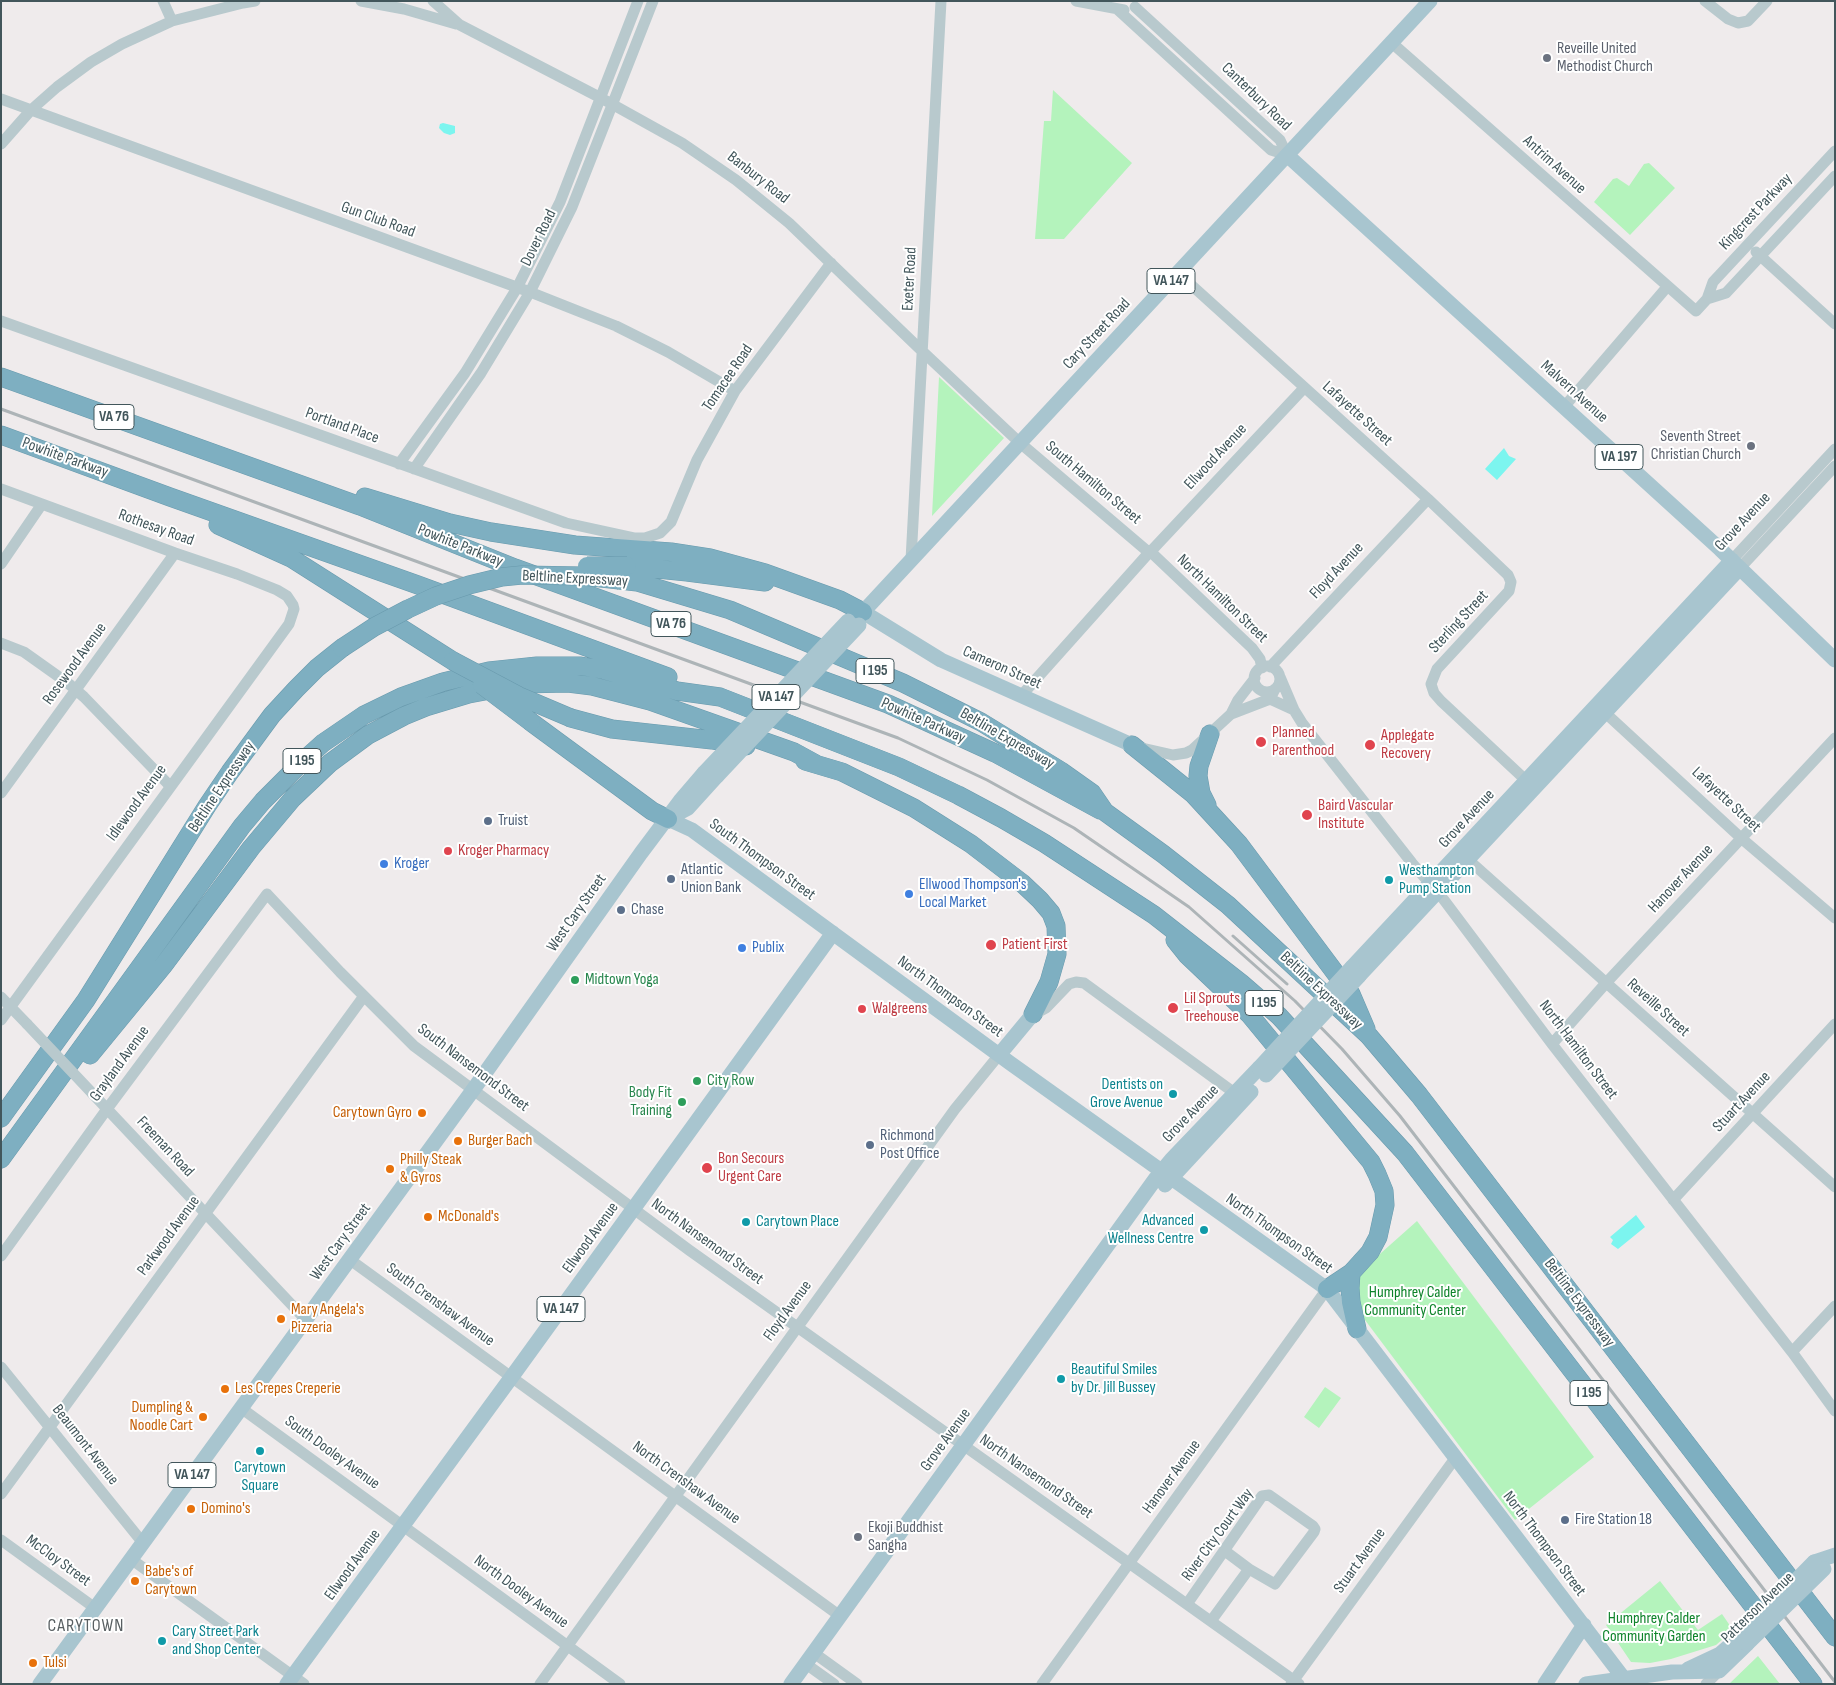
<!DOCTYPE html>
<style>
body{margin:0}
#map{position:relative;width:1836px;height:1685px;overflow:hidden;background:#efebec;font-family:"Sofia Sans Condensed",sans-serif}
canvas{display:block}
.frame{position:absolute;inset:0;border:2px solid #42565b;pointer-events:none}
</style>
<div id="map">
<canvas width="1836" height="1685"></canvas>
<div class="frame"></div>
</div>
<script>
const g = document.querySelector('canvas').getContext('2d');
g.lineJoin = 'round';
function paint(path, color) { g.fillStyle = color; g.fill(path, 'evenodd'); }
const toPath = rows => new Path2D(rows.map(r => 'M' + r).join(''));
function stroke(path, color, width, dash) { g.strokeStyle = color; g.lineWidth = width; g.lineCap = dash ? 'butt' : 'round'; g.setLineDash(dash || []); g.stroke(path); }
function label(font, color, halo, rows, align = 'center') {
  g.font = font + ' "Sofia Sans Condensed",sans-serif'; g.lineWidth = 4; g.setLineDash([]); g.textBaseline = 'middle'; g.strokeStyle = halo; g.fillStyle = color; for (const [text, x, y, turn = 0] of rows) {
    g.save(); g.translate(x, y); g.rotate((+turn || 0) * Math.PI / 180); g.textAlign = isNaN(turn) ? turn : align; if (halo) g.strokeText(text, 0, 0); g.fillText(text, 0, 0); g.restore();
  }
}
const green = toPath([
 [1053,90,1132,163,1064,239,1035,239,1044,121,1051,121],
 [1649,163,1675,188,1630,235,1594,202,1613,179,1617,178,1629,186,1644,164],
 [939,377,1004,438,932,516],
 [1417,1221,1594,1457,1515,1520,1362,1316,1358,1301,1358,1281,1363,1269],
 [1325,1387,1341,1398,1319,1428,1304,1417],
 [1660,1581,1698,1630,1722,1614,1733,1630,1716,1645,1671,1659,1650,1663,1631,1662,1606,1625],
 [1758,1656,1780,1684,1729,1684]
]);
const water = toPath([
 [443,123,455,126,455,133,450,135,444,133,439,128,440,124],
 [1504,448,1509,456,1516,459,1497,480,1485,469],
 [1636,1215,1645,1227,1618,1249,1611,1244,1613,1240,1610,1237]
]);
const minor = toPath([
 [163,1,172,21],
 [361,1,404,9,456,24],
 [433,1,460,25,601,98,682,143,736,180,789,223,922,351,1019,442,1146,550],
 [1076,1,1124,10],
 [1705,1,1728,19,1738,23,1748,21,1767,1],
 [1135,7,1280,140,1287,155],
 [1117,9,1271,150,1287,155],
 [1392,43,1696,311,1707,299,1713,282,1835,151],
 [1,99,530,292,588,315,616,326,668,352,735,391],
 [1,144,31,110,57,87,91,62,122,44,172,21,243,3,255,1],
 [1756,252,1835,324],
 [1178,273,1428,499,1508,575,1511,582,1509,591,1437,669,1431,684,1434,693,1441,701,1531,785],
 [1707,299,1726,293,1835,176],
 [1,321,566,523,635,538,645,538,660,533,671,522,697,460,735,391,831,263],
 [1564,407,1667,287],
 [399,464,465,373,517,288,560,202,638,1],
 [414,469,481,373,530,292,572,207,653,1],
 [1,489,175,553,237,574,277,590,287,596,293,605,294,609,289,624,1,1020],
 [1153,549,1304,388],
 [1154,555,1252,648,1260,659,1262,668],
 [911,560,941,1],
 [1732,560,1835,449],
 [1,564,42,504],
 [1740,568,1835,466],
 [1,643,24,652,69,684,84,697,170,786],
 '1254 679a13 13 0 1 1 26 0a13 13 0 1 1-26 0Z',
 [1270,667,1428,499],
 [1280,677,1294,710,1302,723,1412,863,1444,900,1552,1044,1792,1352,1835,1411],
 [1266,694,1270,699,1294,710],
 [1021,696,1146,556],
 [1600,708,1741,838,1835,918],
 [1231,714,1270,699,1275,689],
 [1142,748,1173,755,1186,753,1192,750,1231,714,1238,700,1255,678],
 [1,793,175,553],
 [1463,855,1835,1187],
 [1,997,27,1024],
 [1035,1014,1046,1008,1069,984,1076,982,1084,983,1240,1097],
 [1552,1044,1606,983,1835,738],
 [92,1093,306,1320],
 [1673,1200,1835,1024],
 [1,1256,107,1109,267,894,340,972,414,1046,689,1250,1299,1684],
 [349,1259,840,1616],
 [1792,1352,1835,1306],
 [1,1367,143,1543],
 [241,1408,620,1684],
 [1,1494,364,996],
 [1,1540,95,1608],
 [1225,1551,1249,1569],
 [131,1559,304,1684],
 [1187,1604,1262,1496,1269,1495,1313,1526,1315,1529,1314,1532,1275,1584,1249,1569,1211,1621],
 [814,1653,857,1684],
 [806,1664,834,1684],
 [540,1684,955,1109,999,1055],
 [1042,1684,1327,1289],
 [1291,1684,1456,1457],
 [1706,1684,1719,1671]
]);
const major = toPath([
 [1287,155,1720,549,1835,660],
 [863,612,941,660,1132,745],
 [854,617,863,612,1430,1],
 [669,818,688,808,717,776],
 [668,819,692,830,1010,1063,1327,1289,1628,1684],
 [1352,967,1732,560],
 [1359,976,1740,568],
 [999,1055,1033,1014],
 [1165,1185,1251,1092],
 [1814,1562,1835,1555],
 [1688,1669,1720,1654,1741,1636],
 [40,1684,473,1090,641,853,680,801,704,773],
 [287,1684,516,1371,833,933],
 [791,1684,1156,1178,1171,1160,1259,1068],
 [1545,1684,1584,1625],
 [1586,1684,1672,1672,1719,1671,1747,1644]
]);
const highway = toPath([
 [1,377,360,506,515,568,888,704,995,753,1100,810],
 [1,435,170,497,418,585,668,677],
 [365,497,450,523,491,532,575,545,671,552,710,558,765,573,840,600,863,612],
 [218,525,291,558,453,661],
 [627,566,687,572,765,582],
 [619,580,637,582,730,610,903,683,981,722,1061,771,1092,793,1105,812,1163,854,1228,905,1369,1036,1419,1095,1835,1637],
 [571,718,612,729,712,740,746,746],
 [531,722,652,811,668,819],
 [1132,745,1193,794,1239,844,1351,994,1366,1029],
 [805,761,842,772,914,808,971,844,1022,883,1040,900,1051,913,1056,926,1057,954,1049,982,1033,1014],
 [1207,805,1201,793,1198,776,1199,766,1210,734],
 [1175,940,1187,955,1249,1014,1371,1162,1377,1174,1384,1191,1385,1205,1378,1237,1370,1252,1351,1273,1327,1289],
 [90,1055,163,966,251,848,293,798,330,763,368,735,404,716,426,707,469,694,522,684,568,683,592,686,650,701,794,752,816,764],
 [1,1118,86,1000,207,806,230,772,272,715,296,689,317,668,342,648],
 [1,1159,242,826,263,801,304,760,323,743,364,715,401,697,443,682,489,671,537,666,581,666,604,670,677,691,720,697,899,767,958,795,1001,818,1044,843,1154,915,1241,983,1279,1016,1405,1153,1813,1684],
 [1351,1273,1350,1288,1351,1302,1357,1329]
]);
const rail = toPath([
 [1,409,898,738,987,780,1074,828,1189,907,1295,1001,1342,1049,1400,1116,1835,1682],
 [1233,936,1287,984]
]);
const minorBridge = toPath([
 [27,1024,92,1093]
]);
const majorBridge = toPath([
 [704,773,848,621],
 [717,776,859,625],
 [1259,1068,1352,967],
 [1266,1075,1359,976],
 [1750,1627,1814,1562],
 [1747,1644,1824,1569]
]);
const highwayBridge = toPath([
 [587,566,627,566],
 [342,648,374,627,408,609,436,596,469,585,502,577,522,575,583,576,619,580],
 [453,661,519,696,571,718],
 [482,685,531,722]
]);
const markers = [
 [1547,58,5,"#6b7280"],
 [1751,446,5,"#6b7280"],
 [1261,742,6,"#e0444e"],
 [1370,745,6,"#e0444e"],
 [1307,815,6,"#e0444e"],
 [488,821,5,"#5c6f8a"],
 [448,851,5,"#e0444e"],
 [384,864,5,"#3f7fe0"],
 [671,879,5,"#5c6f8a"],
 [1389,880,5,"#0f9aa8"],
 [909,894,5,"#3f7fe0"],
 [621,910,5,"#5c6f8a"],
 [991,945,6,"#e0444e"],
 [742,948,5,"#3f7fe0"],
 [575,980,5,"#2e9e5b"],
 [1173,1008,6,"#e0444e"],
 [862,1009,5,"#e0444e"],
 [697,1081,5,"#2e9e5b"],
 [1173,1094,5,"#0f9aa8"],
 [682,1102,5,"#2e9e5b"],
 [422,1113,5,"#e8710a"],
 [458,1141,5,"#e8710a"],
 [870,1145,5,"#5c6f8a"],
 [707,1168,6,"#e0444e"],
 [390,1169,5,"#e8710a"],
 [428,1217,5,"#e8710a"],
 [746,1222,5,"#0f9aa8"],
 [1204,1230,5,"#0f9aa8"],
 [281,1319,5,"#e8710a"],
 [1061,1379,5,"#0f9aa8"],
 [225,1389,5,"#e8710a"],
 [203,1417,5,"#e8710a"],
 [260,1451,5,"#0f9aa8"],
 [191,1509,5,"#e8710a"],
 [1565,1520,5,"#5c6f8a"],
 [858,1537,5,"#6b7280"],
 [135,1581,5,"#e8710a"],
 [162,1641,5,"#0f9aa8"],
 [33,1663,5,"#e8710a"]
];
const shields = [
 [1171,281,48],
 [114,417,40],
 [1619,457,48],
 [671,624,40],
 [875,671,38],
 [776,697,48],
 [302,761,38],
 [1264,1003,38],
 [561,1309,48],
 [1589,1393,38],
 [192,1475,48]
];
const shieldNames = [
 ["VA 147",1171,281],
 ["VA 76",114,417],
 ["VA 197",1619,457],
 ["VA 76",671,624],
 ["I 195",875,671],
 ["VA 147",776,697],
 ["I 195",302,761],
 ["I 195",1264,1003],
 ["VA 147",561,1309],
 ["I 195",1589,1393],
 ["VA 147",192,1475]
];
const worshipNames = [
 ["Reveille United",1557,49],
 ["Methodist Church",1557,67],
 ["Seventh Street",1741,437,"right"],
 ["Christian Church",1741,455,"right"],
 ["Ekoji Buddhist",868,1528],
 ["Sangha",868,1546]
];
const streetNames = [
 ["Canterbury Road",1256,97,44],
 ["Antrim Avenue",1554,165,42],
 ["Banbury Road",758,178,38],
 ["Kingcrest Parkway",1756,212,-47],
 ["Gun Club Road",378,220,20],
 ["Dover Road",539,238,-64],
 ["Exeter Road",910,279,-87],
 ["Cary Street Road",1097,334,-47],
 ["Tomacee Road",728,378,-56],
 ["Malvern Avenue",1574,392,42],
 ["Lafayette Street",1357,414,42],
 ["Portland Place",342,426,20],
 ["Ellwood Avenue",1216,457,-47],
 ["Powhite Parkway",65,458,20],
 ["South Hamilton Street",1093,483,40],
 ["Grove Avenue",1743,522,-47],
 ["Rothesay Road",156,528,20],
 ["Powhite Parkway",460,546,22],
 ["Floyd Avenue",1337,571,-47],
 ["Beltline Expressway",575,579,3],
 ["North Hamilton Street",1222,599,44],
 ["Sterling Street",1459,622,-47],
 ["Rosewood Avenue",75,664,-54],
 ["Cameron Street",1002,668,24],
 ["Powhite Parkway",923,721,24],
 ["Beltline Expressway",1007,739,30],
 ["Beltline Expressway",222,787,-56],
 ["Lafayette Street",1726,800,43],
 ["Idlewood Avenue",137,803,-54],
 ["Grove Avenue",1467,819,-47],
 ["South Thompson Street",762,860,36],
 ["Hanover Avenue",1681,879,-47],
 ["West Cary Street",577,913,-55],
 ["Beltline Expressway",1321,991,43],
 ["North Thompson Street",950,997,36],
 ["Reveille Street",1658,1008,42],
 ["North Hamilton Street",1578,1050,53],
 ["Grayland Avenue",120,1064,-54],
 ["South Nansemond Street",473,1068,37],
 ["Stuart Avenue",1742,1102,-47],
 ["Grove Avenue",1191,1114,-46],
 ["Freeman Road",165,1147,47],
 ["North Thompson Street",1279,1234,35],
 ["Parkwood Avenue",169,1236,-54],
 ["Ellwood Avenue",591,1238,-54],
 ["West Cary Street",341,1242,-54],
 ["North Nansemond Street",707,1242,36],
 ["Beltline Expressway",1579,1303,53],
 ["South Crenshaw Avenue",440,1305,36],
 ["Floyd Avenue",788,1311,-54],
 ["Grove Avenue",946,1440,-54],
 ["Beaumont Avenue",85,1445,52],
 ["South Dooley Avenue",332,1453,36],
 ["North Nansemond Street",1036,1477,35],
 ["Hanover Avenue",1172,1477,-54],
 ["North Crenshaw Avenue",686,1483,36],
 ["River City Court Way",1218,1535,-54],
 ["North Thompson Street",1544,1544,53],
 ["McCloy Street",58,1561,36],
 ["Stuart Avenue",1360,1561,-54],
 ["Ellwood Avenue",353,1565,-54],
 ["North Dooley Avenue",521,1592,36],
 ["Patterson Avenue",1758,1608,-44]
];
const healthNames = [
 ["Planned",1272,733],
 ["Parenthood",1272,751],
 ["Applegate",1381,736],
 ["Recovery",1381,754],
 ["Baird Vascular",1318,806],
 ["Institute",1318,824],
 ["Kroger Pharmacy",458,851],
 ["Patient First",1002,945],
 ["Lil Sprouts",1184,999],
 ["Treehouse",1184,1017],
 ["Walgreens",872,1009],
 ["Bon Secours",718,1159],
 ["Urgent Care",718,1177]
];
const serviceNames = [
 ["Truist",498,821],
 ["Atlantic",681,870],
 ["Union Bank",681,888],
 ["Chase",631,910],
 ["Richmond",880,1136],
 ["Post Office",880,1154],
 ["Fire Station 18",1575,1520]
];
const shopNames = [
 ["Kroger",394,864],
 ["Ellwood Thompson's",919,885],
 ["Local Market",919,903],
 ["Publix",752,948]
];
const cultureNames = [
 ["Westhampton",1399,871],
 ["Pump Station",1399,889],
 ["Dentists on",1163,1085,"right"],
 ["Grove Avenue",1163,1103,"right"],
 ["Advanced",1194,1221,"right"],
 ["Wellness Centre",1194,1239,"right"],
 ["Carytown Place",756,1222],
 ["Beautiful Smiles",1071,1370],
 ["by Dr. Jill Bussey",1071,1388],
 ["Carytown",260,1468,"center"],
 ["Square",260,1486,"center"],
 ["Cary Street Park",172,1632],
 ["and Shop Center",172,1650]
];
const leisureNames = [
 ["Midtown Yoga",585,980],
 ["City Row",707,1081],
 ["Body Fit",672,1093,"right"],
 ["Training",672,1111,"right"]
];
const foodNames = [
 ["Carytown Gyro",412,1113,"right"],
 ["Burger Bach",468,1141],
 ["Philly Steak",400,1160],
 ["& Gyros",400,1178],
 ["McDonald's",438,1217],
 ["Mary Angela's",291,1310],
 ["Pizzeria",291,1328],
 ["Les Crepes Creperie",235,1389],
 ["Dumpling &",193,1408,"right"],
 ["Noodle Cart",193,1426,"right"],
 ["Domino's",201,1509],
 ["Babe's of",145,1572],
 ["Carytown",145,1590],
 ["Tulsi",43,1663]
];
const parkNames = [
 ["Humphrey Calder",1415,1293],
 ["Community Center",1415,1311],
 ["Humphrey Calder",1654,1619],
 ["Community Garden",1654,1637]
];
const neighbourhoodNames = [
 ["CARYTOWN",86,1626]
];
paint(green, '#b4f3bc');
paint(water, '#7cf5ef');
stroke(highway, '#699aad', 19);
stroke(minor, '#b8c9cd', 11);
stroke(major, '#a8c5cf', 15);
stroke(highway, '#7eafc1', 18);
stroke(rail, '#adb4b7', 3);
stroke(highwayBridge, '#699aad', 19, []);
stroke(minorBridge, '#b8c9cd', 11);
stroke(majorBridge, '#a8c5cf', 15);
stroke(highwayBridge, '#7eafc1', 18);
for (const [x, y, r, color] of markers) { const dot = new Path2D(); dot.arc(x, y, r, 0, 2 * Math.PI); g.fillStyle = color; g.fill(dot); stroke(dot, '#fff', 2); }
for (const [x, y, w] of shields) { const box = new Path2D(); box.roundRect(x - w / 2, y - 12.5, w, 25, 4); g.fillStyle = '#fff'; g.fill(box); stroke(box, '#42565b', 1); }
label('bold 15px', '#42565b', null, shieldNames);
label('16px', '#5b616d', '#fff', worshipNames, 'left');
label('16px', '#42565b', '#fff', streetNames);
label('16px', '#be3a42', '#fff', healthNames, 'left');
label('16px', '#4e5e75', '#fff', serviceNames, 'left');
label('16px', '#366cbe', '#fff', shopNames, 'left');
label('16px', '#0d838f', '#fff', cultureNames, 'left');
label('16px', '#27864d', '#fff', leisureNames, 'left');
label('16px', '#c56008', '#fff', foodNames, 'left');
label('16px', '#0d832a', '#fff', parkNames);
g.letterSpacing = '1px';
label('18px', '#585f62', '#fff', neighbourhoodNames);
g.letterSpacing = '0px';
</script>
